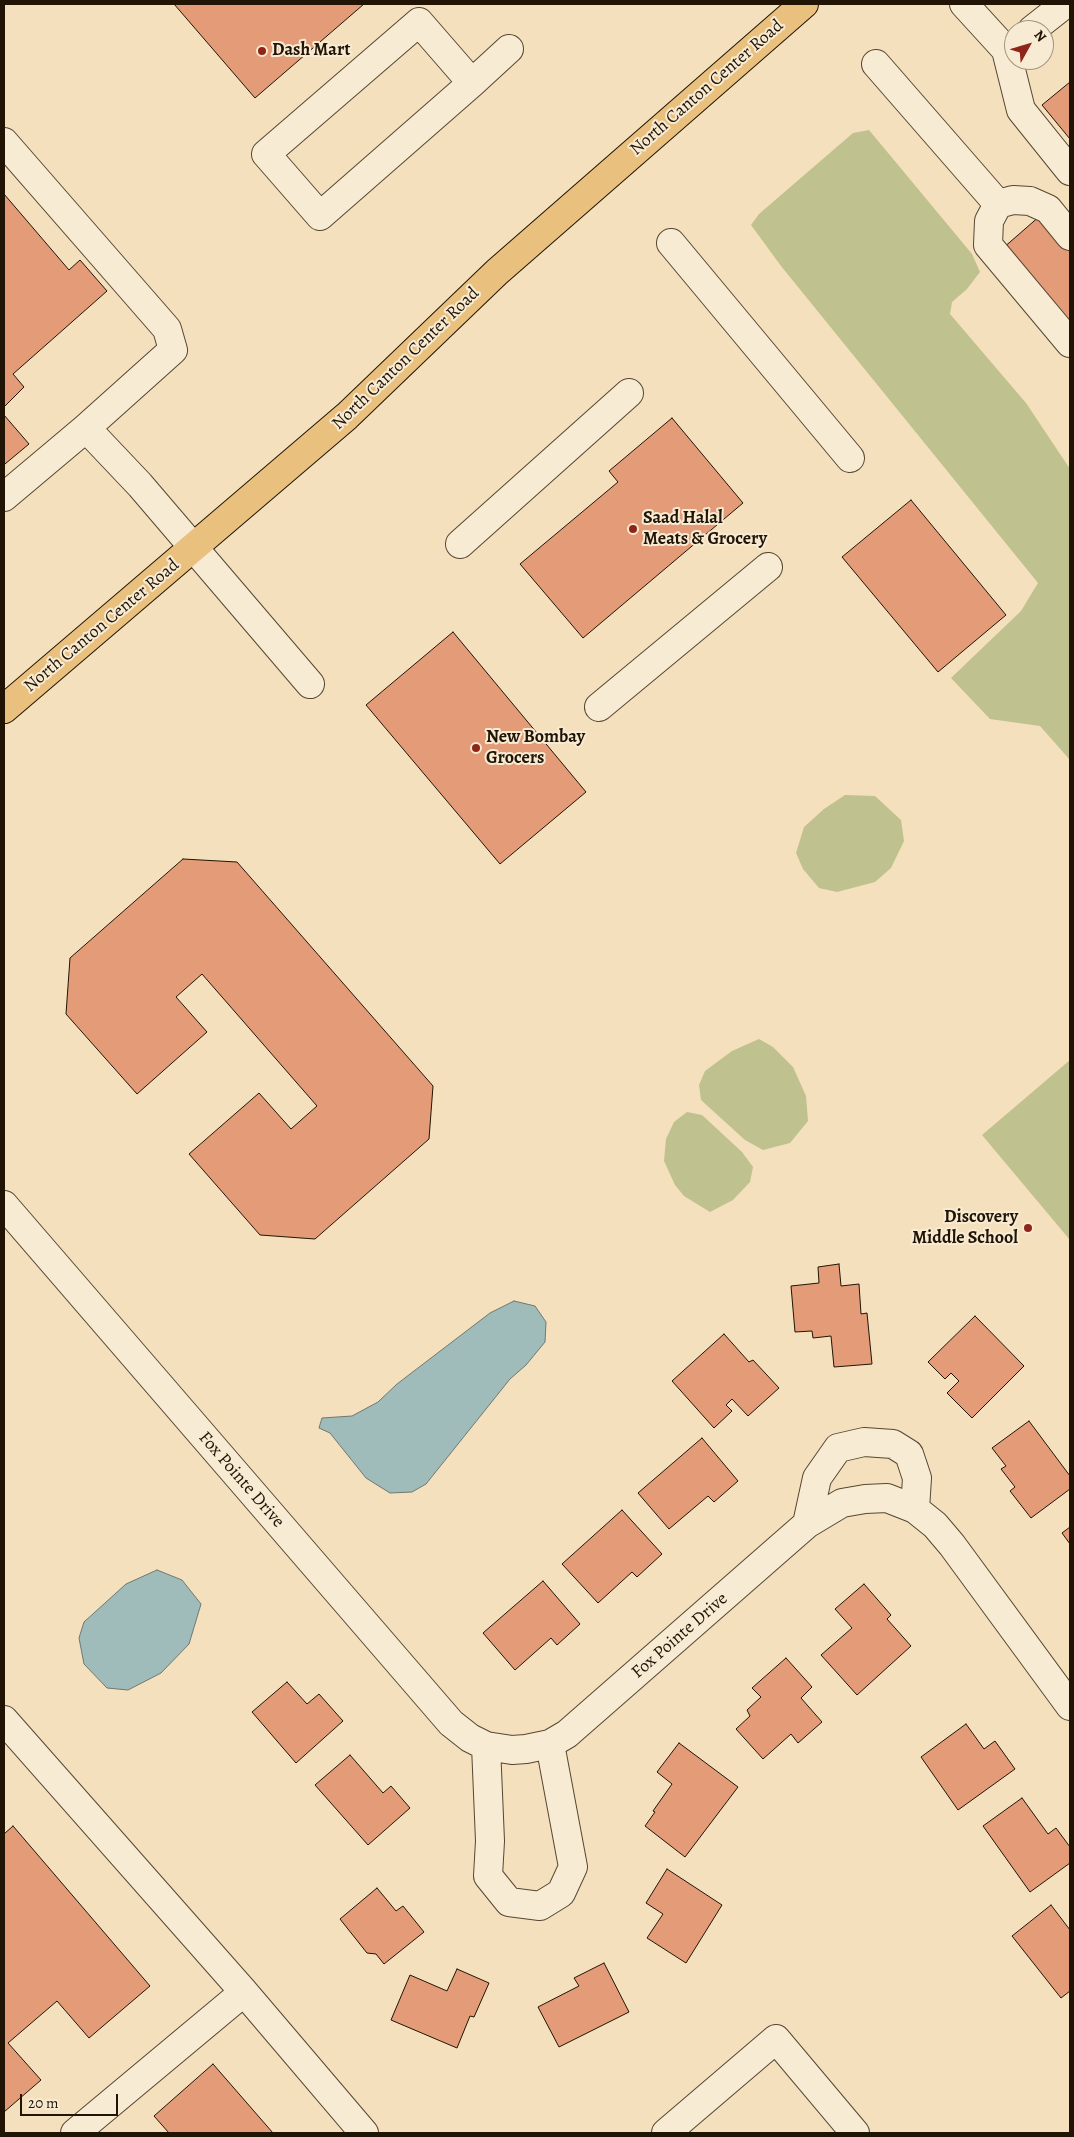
<!DOCTYPE html>
<style>
body{margin:0}
#map{position:relative;width:1074px;height:2137px;overflow:hidden;background:#f4e0bc;font-family:Alegreya,serif}
canvas{display:block}
.frame{position:absolute;inset:0;border:5px solid #211405;pointer-events:none}
.north{position:absolute;left:1004px;top:20px;width:50px;height:50px;box-sizing:border-box;background:#f8ebd3;border:1px solid #a29581;border-radius:50%;rotate:51deg;font-size:14px;font-weight:700;line-height:20px;text-align:center;color:#211405}
.north::after{content:'';display:block;margin:auto;width:18px;height:22px;background:#8f2418;clip-path:polygon(50% 0,100% 100%,50% 72%,0 100%)}
.scale{position:absolute;left:20px;top:2094px;width:98px;height:22px;box-sizing:border-box;border:2px solid #211405;border-top:0;padding-left:6px;font-size:15px;line-height:18px;white-space:nowrap;color:#211405;-webkit-text-stroke:4px #f8ebd3;paint-order:stroke}
</style>
<div id="map">
<canvas width="1074" height="2137"></canvas>
<div class="frame"></div>
<div class="north">N</div>
<div class="scale">20 m</div>
</div>
<script>
const g = document.querySelector('canvas').getContext('2d');
g.lineJoin = 'round';
function paint(path, color) { g.fillStyle = color; g.fill(path, 'evenodd'); }
const toPath = rows => new Path2D(rows.map(r => 'M' + r).join(''));
function stroke(path, color, width, dash) { g.strokeStyle = color; g.lineWidth = width; g.lineCap = dash ? 'butt' : 'round'; g.setLineDash(dash || []); g.stroke(path); }
function label(font, color, halo, rows, align = 'center') {
  g.font = font + ' Alegreya,serif'; g.lineWidth = 4; g.setLineDash([]); g.textBaseline = 'middle'; g.strokeStyle = halo; g.fillStyle = color; for (const [text, x, y, turn = 0] of rows) {
    g.save(); g.translate(x, y); g.rotate((+turn || 0) * Math.PI / 180); g.textAlign = isNaN(turn) ? turn : align; if (halo) g.strokeText(text, 0, 0); g.fillText(text, 0, 0); g.restore();
  }
}
const green = toPath([
 [869,130,972,254,980,272,967,289,952,302,950,314,1026,403,1070,469,1070,760,1040,726,990,719,951,678,1021,611,1038,583,781,266,751,225,759,214,853,133],
 [845,795,875,796,901,820,904,841,891,868,875,882,837,892,819,888,803,869,796,853,804,827,824,809],
 [759,1039,773,1047,793,1067,806,1096,808,1121,790,1143,763,1150,745,1140,701,1100,699,1085,705,1071,732,1051],
 [1070,1060,1070,1240,982,1135],
 [687,1112,702,1115,742,1152,753,1167,750,1182,733,1200,710,1212,684,1196,675,1185,664,1161,666,1139,674,1122]
]);
const water = toPath([
 [514,1301,535,1306,546,1322,545,1342,526,1365,510,1379,426,1484,412,1492,390,1493,366,1478,330,1433,319,1428,322,1418,352,1416,378,1402,397,1384,490,1313,514,1301],
 [157,1570,182,1580,201,1604,189,1644,161,1673,128,1690,107,1688,84,1664,79,1638,84,1622,126,1584,157,1570]
]);
const building = toPath([
 [174,4,364,4,255,98,174,4],
 [1070,82,1070,139,1042,105,1070,82],
 [4,194,69,270,80,260,107,291,13,374,24,387,4,407,4,194],
 [1041,215,1070,251,1070,331,1002,249,1041,215],
 [4,415,29,444,5,464,4,463,4,415],
 [672,418,743,503,583,638,520,564,618,482,609,471,672,418],
 [911,500,1006,615,938,672,842,557,911,500],
 [453,632,586,792,500,864,366,705,453,632],
 [183,859,237,862,433,1086,429,1139,315,1239,260,1235,189,1154,259,1093,291,1129,317,1106,202,974,176,997,207,1032,137,1094,66,1014,70,958,183,859],
 [839,1264,841,1286,859,1284,861,1314,867,1313,872,1364,834,1367,831,1336,813,1338,812,1331,795,1332,791,1286,819,1283,818,1267,839,1264],
 [975,1316,1024,1366,972,1418,947,1393,959,1381,951,1373,945,1379,928,1362,975,1316],
 [724,1334,749,1362,753,1360,779,1388,748,1416,732,1399,726,1405,732,1411,714,1428,672,1381,724,1334],
 [1029,1421,1070,1476,1070,1489,1031,1518,1010,1491,1015,1487,1001,1469,1006,1466,992,1448,1029,1421],
 [702,1438,738,1481,714,1502,708,1496,669,1529,638,1493,702,1438],
 [622,1510,662,1554,637,1577,632,1572,598,1603,562,1564,622,1510],
 [1070,1527,1070,1544,1062,1533,1070,1527],
 [543,1581,580,1624,557,1645,551,1638,515,1670,483,1633,543,1581],
 [864,1584,891,1615,887,1619,911,1646,857,1695,821,1655,852,1628,835,1609,864,1584],
 [786,1658,812,1687,801,1698,822,1722,798,1743,791,1734,763,1759,736,1729,750,1716,747,1710,761,1697,752,1688,786,1658],
 [287,1682,307,1704,319,1694,343,1721,296,1763,252,1712,287,1682],
 [966,1724,984,1749,995,1741,1015,1769,958,1810,921,1757,966,1724],
 [679,1743,738,1787,685,1857,645,1826,655,1812,653,1811,672,1784,657,1772,679,1743],
 [350,1755,383,1793,391,1786,410,1808,368,1845,315,1785,350,1755],
 [1022,1798,1048,1834,1056,1828,1070,1847,1070,1863,1030,1892,983,1826,1022,1798],
 [13,1826,150,1986,89,2038,57,2001,8,2043,41,2080,4,2112,4,1834,13,1826],
 [667,1869,722,1905,686,1963,647,1938,663,1914,646,1903,667,1869],
 [377,1888,396,1911,403,1906,424,1932,384,1964,376,1954,367,1953,340,1919,377,1888],
 [1051,1905,1070,1930,1070,1991,1061,1998,1012,1936,1051,1905],
 [604,1963,629,2012,559,2047,538,2007,579,1986,574,1978,604,1963],
 [457,1969,489,1983,474,2017,470,2016,457,2048,391,2020,410,1975,447,1991,457,1969],
 [213,2064,273,2133,169,2133,154,2116,213,2064]
]);
const minor = toPath([
 [964,4,1006,50,1021,110,1070,171],
 [1032,30,1065,4],
 [876,64,998,204],
 [472,83,419,22,266,154,320,216,472,83,509,49],
 [4,142,167,329,173,350,86,428],
 [1070,236,1048,209,1030,201,1013,200,998,204,989,221,988,245,1070,343],
 [671,243,850,458],
 [4,497,86,428,140,485,310,684],
 [460,544,629,393],
 [599,707,768,567],
 [4,1205,451,1723,470,1738,486,1746,512,1750,526,1749,550,1744,567,1734,807,1524,842,1503,865,1499,887,1498,915,1509,935,1525,952,1545,1070,1706],
 [807,1524,817,1478,838,1448,864,1442,893,1444,909,1454,917,1478,915,1509],
 [4,1720,244,1992,75,2133],
 [486,1746,490,1841,488,1876,509,1902,540,1906,561,1893,573,1867,550,1744],
 [244,1992,364,2133],
 [666,2133,776,2039,855,2133]
]);
const major = toPath([
 [4,709,347,416,497,272,804,4]
]);
const markers = [
 [262,51,5,"#8f2418"],
 [633,529,5,"#8f2418"],
 [476,748,5,"#8f2418"],
 [1028,1228,5,"#8f2418"]
];
const poiNames = [
 ["Dash Mart",272,51],
 ["Saad Halal",643,519],
 ["Meats & Grocery",643,540],
 ["New Bombay",486,738],
 ["Grocers",486,759],
 ["Discovery",1018,1218,"right"],
 ["Middle School",1018,1239,"right"]
];
const streetNames = [
 ["North Canton Center Road",707,88,-41],
 ["North Canton Center Road",406,359,-44],
 ["North Canton Center Road",102,626,-40],
 ["Fox Pointe Drive",241,1480,49],
 ["Fox Pointe Drive",680,1636,-41]
];
paint(green, '#bfc18e');
paint(water, '#9fbbba');
stroke(water, '#6d7872', 1);
paint(building, '#e39b78');
stroke(building, '#211405', 1);
stroke(minor, '#564733', 30);
stroke(major, '#211405', 30);
stroke(minor, '#f8ebd3', 28);
stroke(major, '#eac07e', 28);
for (const [x, y, r, color] of markers) { const dot = new Path2D(); dot.arc(x, y, r, 0, 2 * Math.PI); g.fillStyle = color; g.fill(dot); stroke(dot, '#f8ebd3', 2); }
label('bold 18px', '#211405', '#f8ebd3', poiNames, 'left');
label('18px', '#211405', '#f8ebd3', streetNames);
</script>
